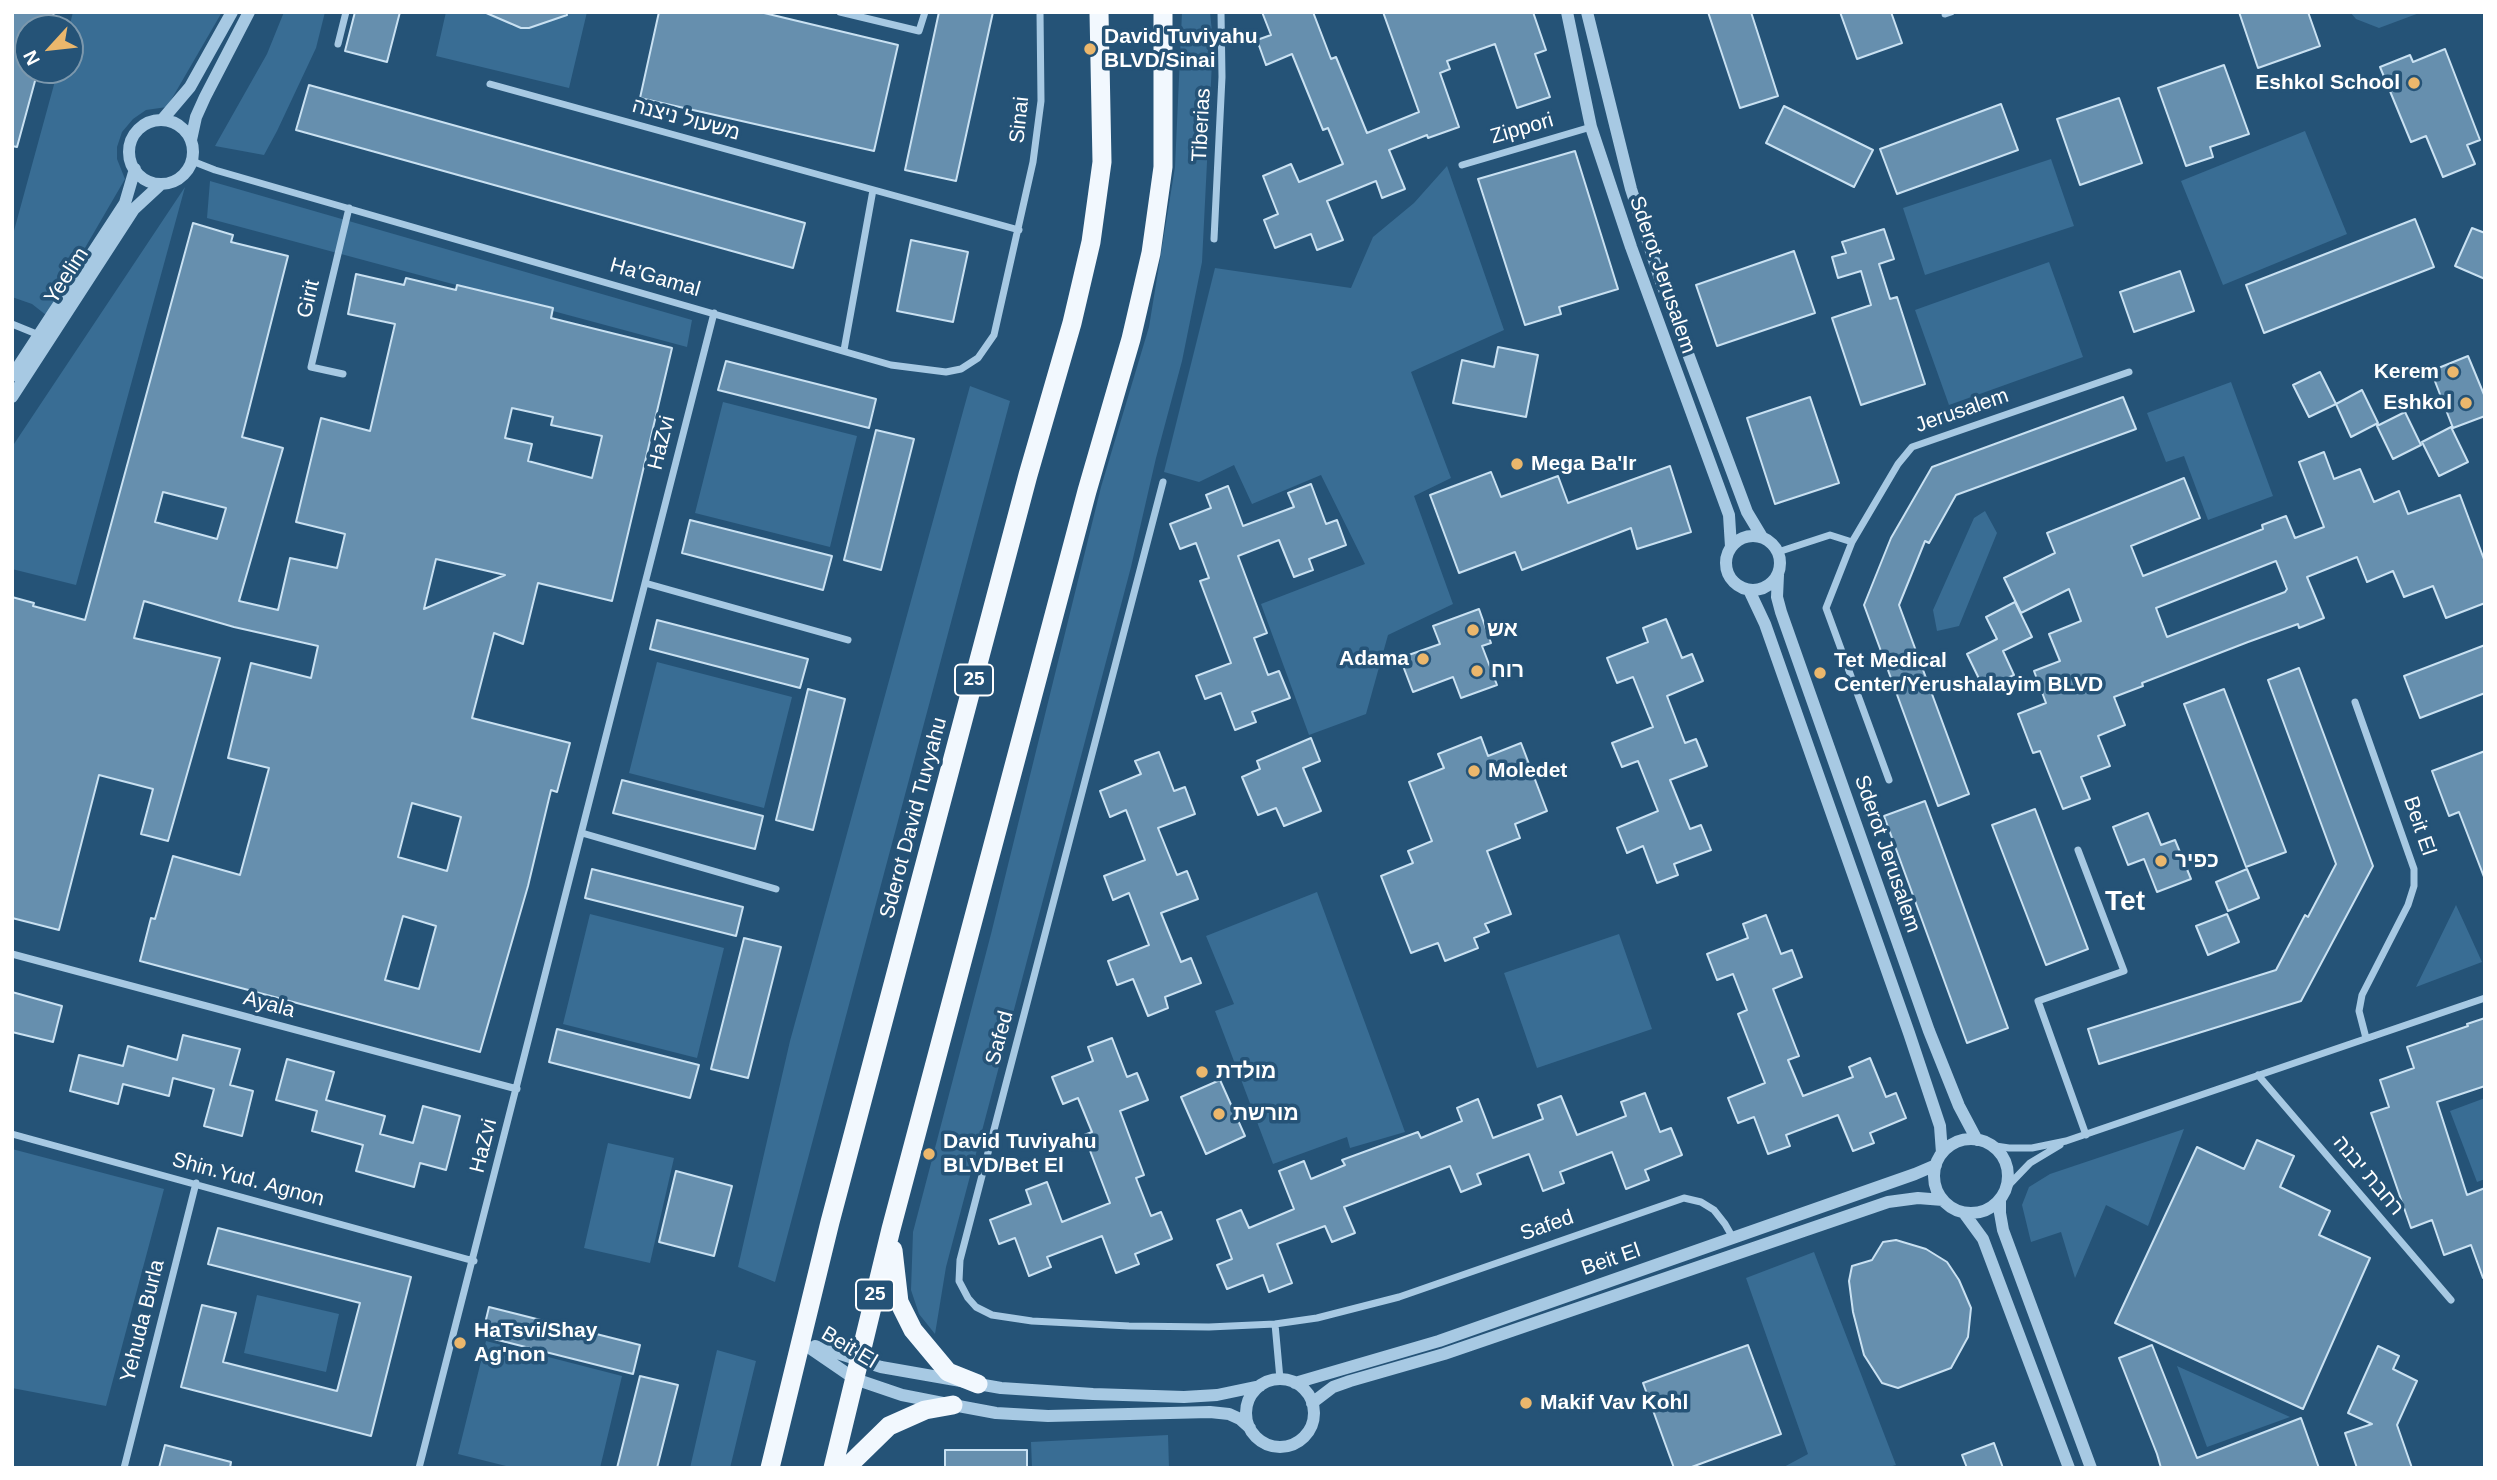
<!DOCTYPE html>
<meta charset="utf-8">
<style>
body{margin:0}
#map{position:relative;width:2497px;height:1480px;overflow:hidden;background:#255377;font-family:Arial,sans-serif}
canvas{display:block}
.frame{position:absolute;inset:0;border:14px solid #fff;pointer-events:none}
.north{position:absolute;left:14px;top:14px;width:70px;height:70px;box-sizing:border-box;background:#255377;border:2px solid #7c98ad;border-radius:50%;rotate:243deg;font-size:19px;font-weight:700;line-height:28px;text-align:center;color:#fff}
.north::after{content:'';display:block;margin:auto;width:24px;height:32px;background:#ebb76c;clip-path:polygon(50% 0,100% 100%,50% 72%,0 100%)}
</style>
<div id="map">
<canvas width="2497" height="1480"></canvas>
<div class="frame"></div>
<div class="north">N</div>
</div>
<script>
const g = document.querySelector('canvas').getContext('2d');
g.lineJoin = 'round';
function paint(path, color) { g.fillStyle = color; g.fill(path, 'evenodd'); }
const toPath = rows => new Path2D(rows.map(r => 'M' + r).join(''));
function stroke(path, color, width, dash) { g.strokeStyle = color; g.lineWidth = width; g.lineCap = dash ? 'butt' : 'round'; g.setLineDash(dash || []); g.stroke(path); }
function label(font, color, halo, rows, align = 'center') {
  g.font = font + ' Arial,"Noto Sans Hebrew",sans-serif'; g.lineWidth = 7; g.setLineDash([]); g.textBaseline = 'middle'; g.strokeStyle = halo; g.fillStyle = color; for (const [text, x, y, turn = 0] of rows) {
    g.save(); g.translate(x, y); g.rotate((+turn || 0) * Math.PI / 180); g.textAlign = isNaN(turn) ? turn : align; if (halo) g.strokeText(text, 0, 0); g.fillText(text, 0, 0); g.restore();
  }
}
const green = toPath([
 [73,12,222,12,167,107,146,110,133,119,122,132,117,147,117,159,125,179,46,315,32,304,12,297,12,238,58,70,70,70,69,28],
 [284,12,325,12,316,48,277,131,264,155,215,146,267,54],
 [446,12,501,12,512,26,529,29,544,22,550,12,587,12,569,88,436,56],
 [1182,12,1210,12,1213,42,1202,262,1182,361,1156,458,1131,567,946,1267,935,1334,919,1314,911,1290,913,1232,991,934,1101,487,1149,327,1175,167],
 [2350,12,2422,12,2379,28,2356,19],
 [2305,131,2347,234,2223,285,2181,181],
 [2051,159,2074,226,1925,275,1903,208],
 [1447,166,1504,330,1411,372,1451,478,1414,496,1453,604,1388,635,1366,714,1309,735,1261,604,1365,564,1321,475,1252,504,1234,465,1199,482,1164,472,1215,268,1351,288,1373,237,1414,203],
 [210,181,692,320,687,347,207,218],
 [185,187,76,585,12,569,12,447],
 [2049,262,2083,357,1949,405,1915,310],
 [2231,382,2273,496,2208,520,2184,456,2166,462,2147,413],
 [970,386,1010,401,775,1282,738,1267,790,1041],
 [723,402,857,436,830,547,695,513],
 [1985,511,1997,533,1959,626,1937,631,1933,610,1974,518],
 [657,662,792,697,764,808,629,773],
 [1317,892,1405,1132,1350,1148,1347,1137,1273,1164,1215,1011,1234,1004,1206,936],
 [2456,905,2482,962,2416,987],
 [590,914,724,948,697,1058,563,1024],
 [1619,934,1652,1029,1537,1068,1504,973],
 [2485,1098,2485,1179,2477,1182,2450,1111],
 [2184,1129,2148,1226,2106,1205,2075,1278,2061,1232,2031,1242,2022,1205,2029,1187,2050,1174],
 [608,1143,674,1158,650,1263,584,1248],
 [12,1149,164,1189,106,1406,12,1388],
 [1814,1252,1896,1465,1885,1468,1782,1468,1808,1454,1746,1278],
 [257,1295,339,1314,326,1372,244,1353],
 [486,1341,622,1376,600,1468,514,1468,458,1454],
 [717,1350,756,1361,730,1468,690,1468],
 [2177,1366,2290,1417,2207,1447],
 [1168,1435,1169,1468,1032,1468,1031,1442]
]);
const building = toPath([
 [12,12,54,12,50,28,28,28,28,70,38,70,17,147,12,146,12,12],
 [355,12,400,12,387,62,345,51,355,12],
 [484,12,566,12,567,15,529,28,521,28,484,12],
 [659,12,760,12,898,45,874,151,640,98,659,12],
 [939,12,993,12,956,181,905,170,939,12],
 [1262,12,1313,12,1331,59,1336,57,1367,133,1419,112,1383,12,1533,12,1546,50,1535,54,1550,97,1517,108,1495,44,1447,61,1450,69,1440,73,1459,127,1428,138,1427,135,1389,150,1405,189,1382,198,1376,181,1327,201,1343,240,1317,250,1311,234,1275,248,1264,220,1278,214,1263,176,1291,164,1299,182,1343,164,1328,128,1323,130,1292,54,1266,65,1257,40,1271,35,1262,12],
 [1708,12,1751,12,1778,96,1740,108,1708,12],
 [1840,12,1891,12,1902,43,1857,59,1840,12],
 [2239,12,2308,12,2320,46,2258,68,2239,12],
 [2445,49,2480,140,2467,145,2475,164,2443,177,2426,136,2411,142,2380,67,2410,55,2413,62,2445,49],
 [2224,65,2249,134,2210,147,2213,157,2186,166,2158,88,2224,65],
 [309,85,805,223,793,268,296,130,309,85],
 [2119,98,2142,163,2080,185,2057,119,2119,98],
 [2001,104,2018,150,1897,194,1880,149,2001,104],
 [1784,106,1873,150,1854,187,1766,143,1784,106],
 [1575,151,1618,289,1559,307,1561,314,1525,325,1478,179,1575,151],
 [2415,219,2434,267,2264,333,2246,285,2415,219],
 [193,223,233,235,231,242,288,256,242,437,283,448,239,601,278,610,290,558,337,568,345,534,296,522,321,418,370,431,395,324,348,314,356,274,404,285,406,278,456,290,457,285,553,308,551,318,672,348,612,601,538,583,523,644,494,633,472,718,570,743,557,792,551,790,528,886,480,1052,140,961,151,918,155,919,173,856,240,875,269,768,228,758,251,663,311,678,318,646,234,627,144,601,134,638,220,658,168,841,141,834,153,789,99,775,59,930,12,918,12,597,34,603,33,606,85,620,193,223],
 [512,408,553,417,551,425,602,436,592,478,528,461,532,444,505,438,512,408],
 [163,492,226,508,217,539,155,522,163,492],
 [436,559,505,575,424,609,436,559],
 [412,803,461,817,447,871,398,857,412,803],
 [403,916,436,926,419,989,385,980,403,916],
 [2472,228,2485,233,2485,279,2455,266,2472,228],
 [1884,229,1894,259,1879,264,1890,299,1897,297,1925,384,1861,405,1832,318,1871,305,1861,271,1838,278,1832,257,1846,253,1842,242,1884,229],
 [911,240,968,252,953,322,897,311,911,240],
 [1794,251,1815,313,1717,346,1696,285,1794,251],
 [2180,271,2194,311,2134,332,2120,292,2180,271],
 [1498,347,1538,355,1526,417,1453,403,1462,360,1494,367,1498,347],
 [2468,356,2485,397,2485,416,2453,428,2431,371,2468,356],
 [726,361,876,399,869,428,718,390,726,361],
 [2320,372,2336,404,2309,417,2293,385,2320,372],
 [2362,390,2378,423,2351,437,2336,404,2362,390],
 [1810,397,1839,483,1775,504,1747,418,1810,397],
 [2123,397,2136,429,1956,495,1929,543,1925,541,1899,605,1969,794,1938,806,1864,605,1891,538,1932,467,2123,397],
 [2405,412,2421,445,2393,459,2377,426,2405,412],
 [2451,427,2468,462,2439,476,2422,442,2451,427],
 [876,430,914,439,881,570,844,560,876,430],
 [2324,452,2334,479,2360,469,2374,502,2399,491,2408,514,2460,495,2485,562,2485,603,2446,618,2433,586,2404,597,2393,571,2367,582,2357,557,2307,577,2324,618,2299,628,2298,624,2248,642,2142,683,2143,686,2114,697,2125,725,2098,736,2110,766,2081,777,2090,799,2063,809,2040,751,2033,753,2018,714,2046,703,2034,671,2060,661,2049,634,2081,621,2069,589,2021,613,2004,578,2055,553,2047,533,2184,478,2200,518,2131,546,2143,576,2263,529,2262,525,2286,516,2295,538,2324,527,2299,462,2324,452],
 [2276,561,2287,589,2285,592,2167,637,2156,608,2276,561],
 [1670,466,1691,532,1637,549,1631,528,1522,570,1515,552,1459,573,1430,495,1491,472,1501,497,1558,476,1568,503,1670,466],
 [1311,484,1326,524,1337,520,1346,545,1309,559,1313,570,1294,577,1279,540,1238,556,1267,633,1254,638,1268,675,1279,671,1290,698,1252,712,1256,722,1235,730,1221,693,1205,699,1196,676,1231,663,1200,581,1209,578,1196,543,1180,549,1170,524,1211,508,1206,495,1228,486,1243,526,1294,507,1288,493,1311,484],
 [690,520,832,556,823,590,682,553,690,520],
 [2015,602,2032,637,2003,651,2014,675,1984,689,1967,654,1997,639,1986,617,2015,602],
 [1479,609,1491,643,1482,646,1497,685,1461,698,1453,677,1413,692,1400,658,1440,644,1433,626,1479,609],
 [1666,619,1682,658,1692,654,1703,681,1667,696,1685,743,1696,739,1707,766,1670,780,1690,829,1701,825,1711,850,1674,864,1678,875,1657,883,1643,846,1627,853,1617,828,1658,811,1638,761,1622,767,1612,743,1653,727,1633,677,1617,683,1607,658,1648,642,1643,628,1666,619],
 [657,620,808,659,800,688,650,649,657,620],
 [2485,645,2485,693,2420,718,2404,676,2485,645],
 [2299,668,2373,866,2301,1001,2099,1064,2088,1029,2276,970,2305,915,2308,917,2336,864,2268,680,2299,668],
 [808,689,845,699,813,830,776,820,808,689],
 [2224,689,2286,852,2246,867,2184,704,2224,689],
 [1481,737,1488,756,1521,743,1547,811,1515,824,1520,838,1487,851,1511,914,1485,924,1489,932,1474,938,1478,948,1445,961,1438,943,1411,953,1381,876,1413,863,1408,851,1432,841,1409,782,1444,768,1438,754,1481,737],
 [1311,738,1320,761,1303,768,1321,811,1284,826,1276,808,1258,815,1242,777,1260,769,1257,761,1311,738],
 [2485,751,2485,877,2484,877,2459,812,2449,816,2432,771,2485,751],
 [1159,752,1174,791,1185,787,1195,814,1158,828,1177,875,1187,871,1198,899,1161,913,1181,962,1191,958,1201,983,1165,997,1168,1008,1148,1016,1133,979,1117,985,1108,961,1149,945,1129,893,1113,900,1104,876,1145,860,1126,810,1110,817,1100,791,1141,774,1135,761,1159,752],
 [622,780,763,816,755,849,613,813,622,780],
 [1925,801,2008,1028,1967,1043,1884,816,1925,801],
 [2035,809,2088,949,2046,965,1992,825,2035,809],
 [2148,813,2161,845,2175,840,2191,879,2157,892,2144,859,2128,865,2113,827,2148,813],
 [592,869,743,907,736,936,585,898,592,869],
 [2247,869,2259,898,2228,911,2216,882,2247,869],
 [2227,914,2239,942,2208,955,2196,926,2227,914],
 [1766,915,1781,954,1792,950,1802,977,1773,989,1799,1056,1788,1060,1803,1096,1853,1077,1849,1067,1870,1058,1886,1097,1896,1093,1906,1118,1870,1133,1874,1143,1853,1151,1838,1115,1786,1135,1790,1146,1768,1154,1754,1117,1738,1123,1728,1098,1765,1083,1738,1014,1747,1010,1733,974,1717,980,1707,954,1748,938,1743,924,1766,915],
 [744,938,781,947,748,1078,711,1069,744,938],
 [12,992,62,1006,53,1042,12,1032,12,992],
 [2485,1018,2485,1086,2437,1102,2467,1195,2485,1188,2485,1278,2483,1278,2471,1245,2444,1255,2432,1220,2411,1228,2371,1113,2389,1107,2380,1080,2414,1068,2407,1047,2468,1026,2467,1024,2485,1018],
 [557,1029,699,1065,690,1098,549,1062,557,1029],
 [183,1035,240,1049,230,1085,253,1091,242,1136,204,1126,214,1089,173,1078,169,1096,123,1084,118,1104,70,1091,79,1055,123,1066,128,1046,177,1060,183,1035],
 [1112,1038,1127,1077,1137,1073,1148,1100,1120,1111,1144,1175,1136,1178,1151,1216,1161,1212,1172,1239,1135,1254,1139,1264,1116,1273,1102,1236,1047,1257,1051,1267,1029,1276,1015,1238,999,1244,990,1220,1031,1204,1026,1190,1047,1182,1062,1222,1110,1203,1084,1135,1092,1132,1078,1098,1063,1104,1052,1077,1093,1061,1088,1047,1112,1038],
 [287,1059,334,1072,326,1100,385,1116,380,1134,413,1143,423,1106,460,1116,446,1170,420,1163,414,1187,356,1171,363,1145,312,1131,317,1111,276,1100,287,1059],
 [1220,1080,1245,1136,1206,1154,1181,1097,1220,1080],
 [1645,1093,1660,1132,1671,1128,1682,1155,1645,1170,1649,1180,1626,1189,1612,1152,1560,1172,1564,1183,1543,1191,1529,1154,1477,1174,1481,1184,1461,1192,1450,1166,1344,1207,1355,1233,1332,1242,1325,1226,1277,1244,1292,1283,1269,1292,1263,1275,1227,1289,1217,1265,1232,1259,1217,1220,1241,1210,1249,1228,1294,1209,1279,1171,1304,1161,1311,1179,1345,1165,1342,1160,1418,1132,1421,1138,1462,1121,1457,1108,1478,1099,1493,1138,1543,1119,1538,1105,1561,1096,1577,1135,1626,1116,1621,1102,1645,1093],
 [2257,1140,2294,1156,2280,1187,2330,1211,2319,1235,2370,1258,2303,1409,2115,1323,2197,1147,2244,1169,2257,1140],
 [676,1171,732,1186,714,1256,659,1242,676,1171],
 [218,1228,411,1277,371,1436,181,1387,202,1305,236,1313,223,1362,337,1391,360,1303,208,1264,218,1228],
 [1896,1240,1926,1249,1947,1262,1959,1280,1971,1308,1968,1337,1951,1368,1898,1388,1882,1383,1864,1355,1853,1312,1849,1281,1852,1266,1872,1260,1883,1242,1896,1240],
 [489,1307,640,1345,633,1374,482,1336,489,1307],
 [1748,1345,1781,1434,1689,1468,1674,1468,1643,1383,1748,1345],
 [2152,1345,2197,1458,2301,1418,2319,1468,2161,1468,2157,1454,2119,1358,2152,1345],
 [2378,1346,2399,1356,2393,1369,2417,1381,2397,1425,2412,1468,2357,1468,2345,1433,2372,1424,2348,1413,2378,1346],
 [640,1376,678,1385,657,1468,617,1468,640,1376],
 [1994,1443,2003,1468,1967,1468,1962,1455,1994,1443],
 [165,1445,231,1462,230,1468,159,1468,165,1445],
 [945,1450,1027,1450,1027,1468,945,1468,945,1450]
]);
const minor = toPath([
 [840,12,919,31,925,12],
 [1945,12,1945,14,1951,12],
 [338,44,346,12],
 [490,84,1019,230],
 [192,161,215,170,891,365,946,372,961,369,978,358,994,335,1033,162,1041,101,1040,12],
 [1462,165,1591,127],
 [1214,239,1222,77,1221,12],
 [12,324,39,335],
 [844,350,873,190],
 [343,374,311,367,349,208],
 [1163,482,960,1260,959,1281,968,1298,976,1307,992,1315,1032,1321,1129,1326,1209,1327,1275,1324,1317,1318,1399,1297,1684,1198,1701,1202,1714,1210,1725,1224,1733,1238],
 [1852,542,1826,608,1889,780],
 [1778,552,1830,535,1852,542,1898,464,1912,447,2129,372],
 [645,583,848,640],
 [2355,702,2414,869,2414,886,2408,905,2362,995,2359,1011,2366,1038],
 [582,833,776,889],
 [2078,850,2124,971,2038,1001,2086,1135],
 [12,954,517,1089],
 [2258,1075,2451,1300],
 [12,1134,474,1261],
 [1989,1145,2009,1148,2032,1148,2066,1141,2485,998],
 [2006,1188,2030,1163,2060,1145],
 [1275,1324,1280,1379],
 [124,1468,196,1183],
 [419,1468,714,313]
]);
const tertiary = toPath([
 [1567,12,1591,127,1631,247,1729,515,1731,547],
 [1587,12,1631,189,1659,276,1747,512,1762,537],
 [162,120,190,87,232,12],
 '129 152a32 32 0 1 1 64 0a32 32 0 1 1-64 0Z',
 [191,140,196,117,205,97,249,12],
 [12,376,125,203,135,169],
 [12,397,134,209,161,184],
 '1726 563a27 27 0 1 1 54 0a27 27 0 1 1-54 0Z',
 [1778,575,1777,597,1781,612,1929,1031,1959,1106,1977,1140],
 [1749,590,1765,624,1909,1033,1940,1126,1942,1153],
 '1934 1176a37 37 0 1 1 74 0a37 37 0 1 1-74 0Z',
 [2000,1199,2000,1213,2003,1230,2091,1468],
 [1964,1213,1983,1239,2069,1468],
 [801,1342,855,1379,902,1395,953,1405,996,1413,1048,1416,1210,1412,1229,1414,1240,1419,1250,1428],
 [815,1346,881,1367,1001,1388,1093,1394,1184,1397,1217,1395,1260,1386],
 '1246 1413a34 34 0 1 1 68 0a34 34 0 1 1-68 0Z',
 [1295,1383,1439,1341,1915,1174,1936,1165],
 [1312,1403,1333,1387,1350,1381,1444,1354,1888,1202,1918,1198,1943,1200]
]);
const trunk = toPath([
 [893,1250,899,1302,913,1330,948,1372,978,1384],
 [770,1468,830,1222,1028,475,1072,323,1091,242,1102,162,1099,12],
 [833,1468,891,1229,1087,491,1131,339,1151,253,1163,167,1163,12],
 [846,1468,889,1426,925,1410,953,1405]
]);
const markers = [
 [1090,49,7,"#ebb76c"],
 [2414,83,7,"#ebb76c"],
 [2453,372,7,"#ebb76c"],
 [2466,403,7,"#ebb76c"],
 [1517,464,7,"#ebb76c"],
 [1473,630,7,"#ebb76c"],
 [1423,659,7,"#ebb76c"],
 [1477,671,7,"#ebb76c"],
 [1820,673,7,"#ebb76c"],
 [1474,771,7,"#ebb76c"],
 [2161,861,7,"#ebb76c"],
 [1202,1072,7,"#ebb76c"],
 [1219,1114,7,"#ebb76c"],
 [929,1154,7,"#ebb76c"],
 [460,1343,7,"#ebb76c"],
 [1526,1403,7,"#ebb76c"]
];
const shields = [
 [974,680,38],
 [875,1295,38]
];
const shieldNames = [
 ["25",974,680],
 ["25",875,1295]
];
const poiNames = [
 ["David Tuviyahu",1104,37],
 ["BLVD/Sinai",1104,61],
 ["Eshkol School",2400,83,"right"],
 ["Kerem",2439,372,"right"],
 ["Eshkol",2452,403,"right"],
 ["Mega Ba'Ir",1531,464],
 ["אש",1487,630],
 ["Adama",1409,659,"right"],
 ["Tet Medical",1834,661],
 ["Center/Yerushalayim BLVD",1834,685],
 ["רוח",1491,671],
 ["Moledet",1488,771],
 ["כפיר",2175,861],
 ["מולדת",1216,1072],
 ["מורשת",1233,1114],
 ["David Tuviyahu",943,1142],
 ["BLVD/Bet El",943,1166],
 ["HaTsvi/Shay",474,1331],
 ["Ag'non",474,1355],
 ["Makif Vav Kohl",1540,1403]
];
const streetNames = [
 ["משעול ניצנה",686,120,15],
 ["Sinai",1020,120,-84],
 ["Tiberias",1202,125,-87],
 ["Zippori",1522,129,-16],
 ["Sderot Jerusalem",1662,275,71],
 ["Yeelim",67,276,-57],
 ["Ha'Gamal",655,278,16],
 ["Girit",309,299,-77],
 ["Jerusalem",1962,411,-19],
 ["HaZvi",662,443,-76],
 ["Sderot David Tuvyahu",914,818,-75],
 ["Beit El",2419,826,71],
 ["Sderot Jerusalem",1887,854,71],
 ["Ayala",269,1005,15],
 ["Safed",1000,1038,-75],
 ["HaZvi",484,1146,-76],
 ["רחבת יבנה",2368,1176,50],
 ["Shin.Yud. Agnon",248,1180,15],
 ["Safed",1547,1226,-19],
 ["Beit El",1611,1260,-19],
 ["Yehuda Burla",143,1321,-76],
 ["Beit El",849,1348,31]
];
const districtNames = [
 ["Tet",2125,902]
];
paint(green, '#396d94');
paint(building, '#668fae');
stroke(building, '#c9e1f2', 2);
stroke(minor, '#a7c9e3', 7);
stroke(tertiary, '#a7c9e3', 12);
stroke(trunk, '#f2f8fe', 19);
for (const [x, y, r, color] of markers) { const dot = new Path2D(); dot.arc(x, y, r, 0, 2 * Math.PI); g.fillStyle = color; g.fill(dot); stroke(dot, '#255377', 2.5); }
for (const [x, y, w] of shields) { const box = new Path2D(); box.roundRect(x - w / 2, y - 15.5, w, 31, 5); g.fillStyle = '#255377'; g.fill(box); stroke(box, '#fff', 2); }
label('bold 19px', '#fff', null, shieldNames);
label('bold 21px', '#fff', '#255377', poiNames, 'left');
label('21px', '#fff', '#255377', streetNames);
label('bold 28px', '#fff', '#255377', districtNames);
</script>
